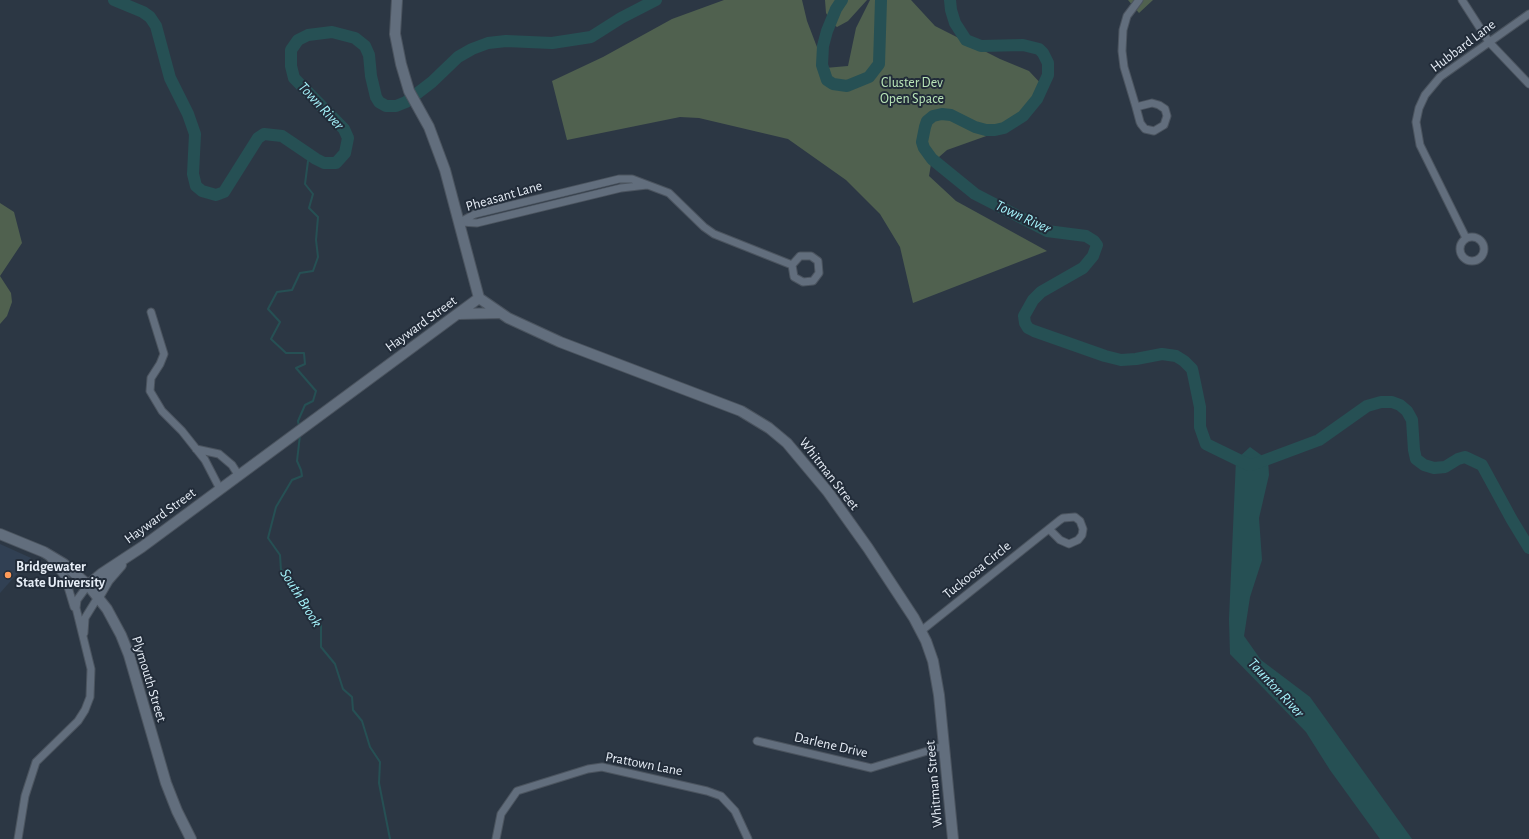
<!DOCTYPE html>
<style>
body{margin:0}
canvas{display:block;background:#2c3744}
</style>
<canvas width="1529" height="839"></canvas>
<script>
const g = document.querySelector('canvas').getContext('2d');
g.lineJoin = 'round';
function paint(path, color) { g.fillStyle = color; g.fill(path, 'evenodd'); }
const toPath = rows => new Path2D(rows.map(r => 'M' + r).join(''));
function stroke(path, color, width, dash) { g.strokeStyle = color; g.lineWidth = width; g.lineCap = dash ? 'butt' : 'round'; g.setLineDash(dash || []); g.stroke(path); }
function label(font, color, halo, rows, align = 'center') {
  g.font = font + ' "Alegreya Sans",sans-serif'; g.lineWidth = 4; g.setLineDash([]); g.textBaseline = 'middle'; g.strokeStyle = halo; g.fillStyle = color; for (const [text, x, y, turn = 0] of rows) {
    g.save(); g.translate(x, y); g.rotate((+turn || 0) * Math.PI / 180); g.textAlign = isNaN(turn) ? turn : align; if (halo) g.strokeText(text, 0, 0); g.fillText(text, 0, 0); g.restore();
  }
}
const built = toPath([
 [0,544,31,558,0,593]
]);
const green = toPath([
 [724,0,802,0,807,21,825,68,848,66,856,28,870,0,911,0,935,26,1000,59,1029,71,1045,88,1039,105,1020,124,947,150,931,164,929,176,956,201,1047,251,913,303,900,247,880,214,846,180,788,139,699,118,680,117,567,140,552,81,603,57,672,19],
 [825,0,867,0,848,21,837,27,834,25,826,13],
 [1128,0,1153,0,1139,13],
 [0,203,14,212,22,243,0,276,11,293,12,302,7,316,0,324]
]);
const water = toPath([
 [1250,447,1268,460,1269,475,1259,518,1262,560,1250,597,1244,636,1261,660,1310,697,1412,839,1380,839,1330,770,1306,732,1230,654,1229,619,1236,460]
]);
const stream = toPath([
 [299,426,298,421,305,405,313,401,316,391,296,368,305,364,304,353,286,353,271,339,280,322,268,309,277,292,292,290,300,273,313,271,318,257,316,240,318,217,309,208,313,194,305,184,308,161,312,156],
 [300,435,297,461,301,470,302,476,292,480,276,507,268,538,280,555,281,570,288,573,295,591,303,598,304,606,321,624,321,647,335,664,343,689,352,697,353,710,362,721,370,747,380,762,379,783,390,839]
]);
const river = toPath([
 [114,0,143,12,150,17,156,26,170,78,188,114,195,134,193,174,196,186,202,191,216,195,224,192,258,138,264,134,282,136,316,159,324,163,336,163,345,153,348,138,344,129,294,78,291,66,291,50,298,40,308,35,332,32,355,38,365,46,369,55,371,76,376,97,379,102,386,106,396,106,406,102,432,82,458,57,472,49,488,43,506,41,552,43,591,37,621,18,656,0],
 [842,0,836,9,827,31,823,46,822,65,827,80,833,84,847,86,869,77,879,64,881,0],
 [950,0,951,10,955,23,966,40,981,46,1023,45,1039,49,1043,53,1048,63,1048,75,1037,99,1023,116,1004,128,995,130,986,130,975,127,951,115,942,114,933,116,927,121,925,127,922,142,924,148,932,159,975,194,1047,231,1086,236,1094,241,1097,245,1093,256,1083,268,1041,292,1033,300,1024,316,1025,323,1028,328,1034,331,1105,356,1121,360,1136,359,1162,354,1176,356,1184,361,1192,369,1194,378,1200,407,1200,427,1206,444,1249,465],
 [1252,465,1319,440,1367,406,1381,402,1392,402,1400,405,1407,411,1412,420,1414,450,1416,459,1424,465,1434,468,1445,467,1458,459,1465,457,1482,465,1512,520,1529,548]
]);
const street = toPath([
 [1462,0,1489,42,1529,84],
 [1136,107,1152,103,1159,105,1165,109,1167,116,1164,125,1154,131,1145,129,1141,124,1140,122,1136,107,1124,67,1122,51,1123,30,1127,16,1139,0],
 [460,222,475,214,619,179,632,179,669,193,704,227,714,234,792,265,800,256,811,256,818,261,819,273,813,281,803,282,794,277,792,265],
 [461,222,477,223,621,188,647,185],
 '1460 249a12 12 0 1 1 24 0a12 12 0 1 1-24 0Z',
 [1466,238,1420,145,1416,122,1419,108,1425,95,1440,77,1529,14],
 [151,312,164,354,160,364,151,378,150,391,162,411,182,431,205,460,220,489],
 [196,449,219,454,232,465,239,476],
 [50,558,65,577,74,607],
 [921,631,1060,520,1063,518,1075,517,1080,521,1083,529,1082,535,1078,540,1069,544,1060,540,1049,529],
 [84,633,85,618,98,597],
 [757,741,871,768,944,746],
 [18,839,25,796,36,762,78,721,85,710,90,697,91,669,76,608,77,600,88,585],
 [496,839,501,814,517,791,588,769,602,767,707,791,721,796,735,811,748,839]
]);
const secondary = toPath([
 [479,298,508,318,560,342,741,411,769,428,787,443,828,492,868,548,914,618,926,641,933,661,939,695,953,839],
 [459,314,499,313],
 [0,534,44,552,64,564,88,585,107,609,121,635,129,655,166,783,177,811,191,839],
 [88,585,101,574,142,547,479,298,445,170,429,127,409,91,401,64,395,34,397,0],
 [98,597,108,580,121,565]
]);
const markers = [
 [8,575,4,"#fe9b59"]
];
const streetNames = [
 ["Hubbard Lane",1463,46,-37],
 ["Pheasant Lane",504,196,-16],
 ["Hayward Street",421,324,-36],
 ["Whitman Street",829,474,52],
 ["Hayward Street",160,516,-36],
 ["Tuckoosa Circle",977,570,-39],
 ["Plymouth Street",149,679,73],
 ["Darlene Drive",831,745,13],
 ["Prattown Lane",644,764,11],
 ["Whitman Street",934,784,-95]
];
const parkNames = [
 ["Cluster Dev",912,83],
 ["Open Space",912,99]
];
const poiNames = [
 ["Bridgewater",16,567],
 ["State University",16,583]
];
const waterNames = [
 ["Town River",321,106,47],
 ["Town River",1023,217,25],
 ["South Brook",301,598,58],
 ["Taunton River",1276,688,47]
];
paint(built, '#314053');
paint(green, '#50614f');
paint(water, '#265054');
stroke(stream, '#265054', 2);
stroke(river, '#265054', 12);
stroke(street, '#4b545f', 9);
stroke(secondary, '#4b545f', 12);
stroke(street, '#626e7d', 7);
stroke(secondary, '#626e7d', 10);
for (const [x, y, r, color] of markers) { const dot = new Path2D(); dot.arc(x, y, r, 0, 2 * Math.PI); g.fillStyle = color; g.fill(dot); stroke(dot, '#222c39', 1.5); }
label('14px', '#e6edf6', '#222c39', streetNames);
label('14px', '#b9e5b7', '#222c39', parkNames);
label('bold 14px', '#e6edf6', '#222c39', poiNames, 'left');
label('italic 15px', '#a5f3fb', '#222c39', waterNames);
</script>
